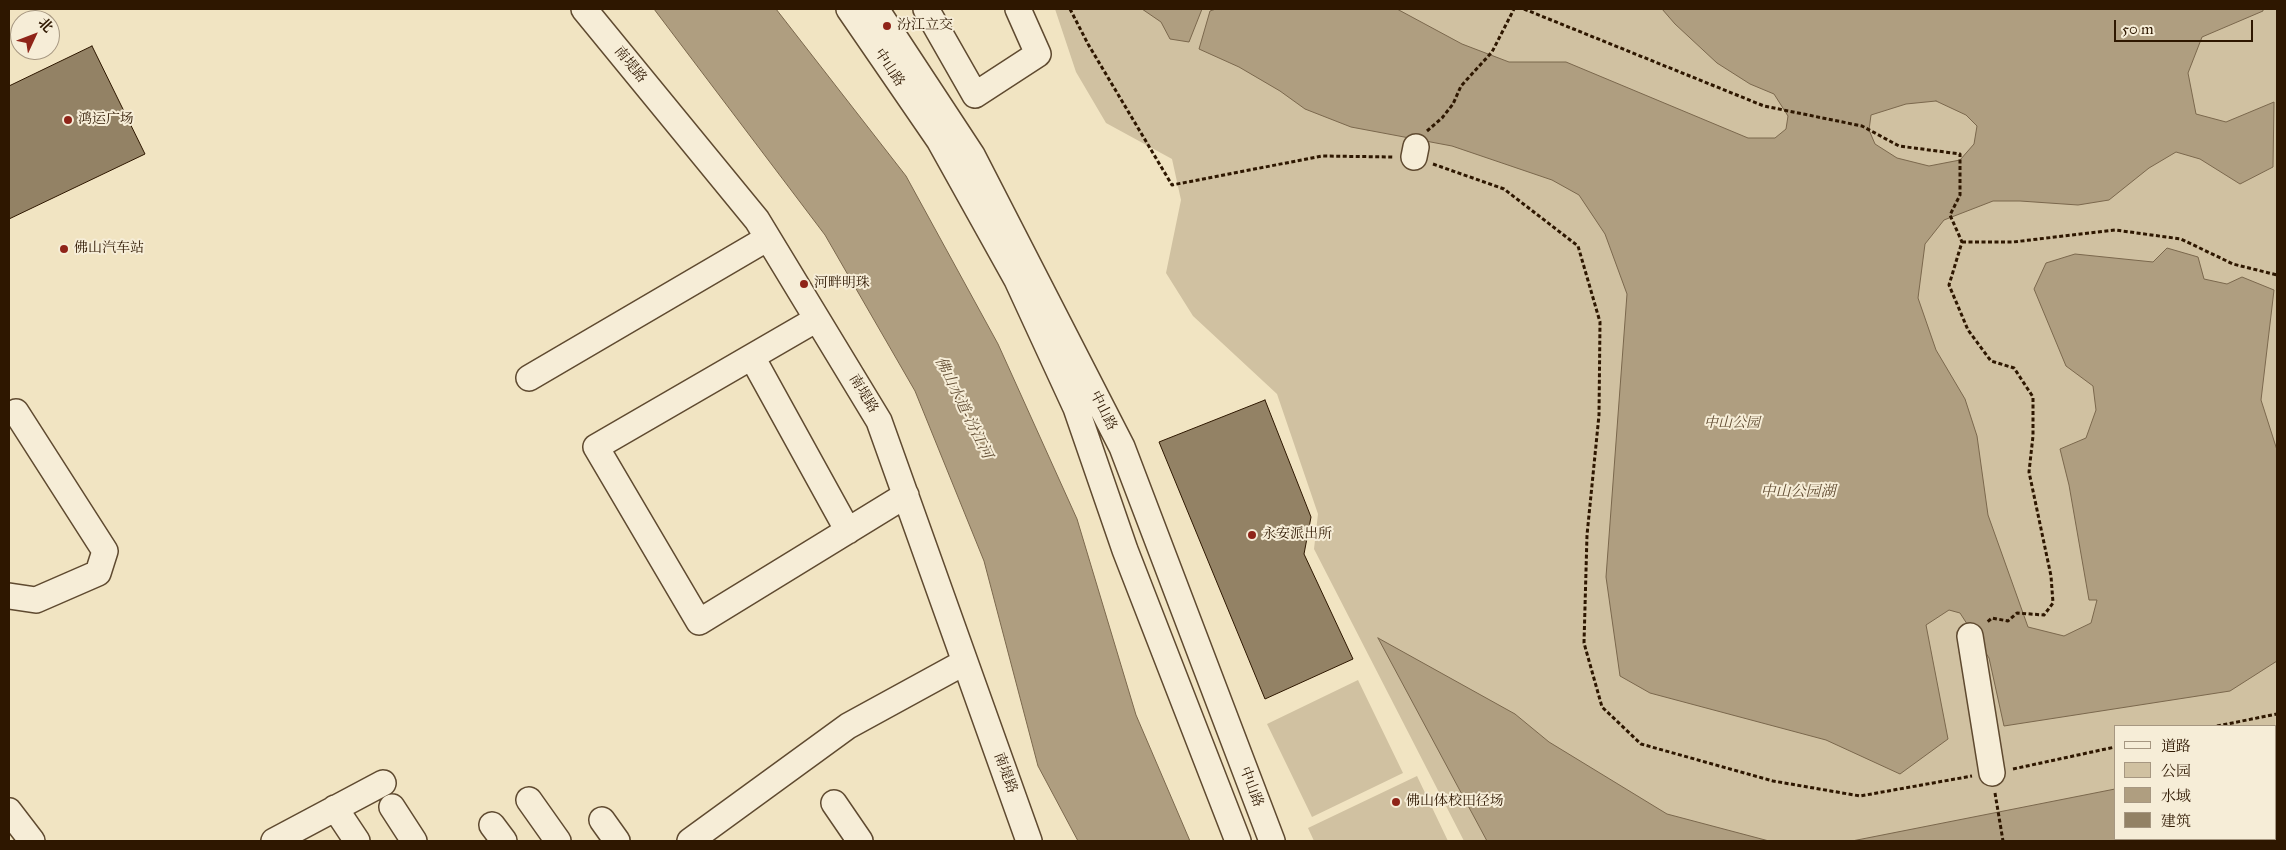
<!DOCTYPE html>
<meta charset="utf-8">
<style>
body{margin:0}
#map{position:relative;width:2286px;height:850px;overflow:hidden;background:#f1e4c2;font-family:"IM FELL Great Primer","Noto Serif SC",serif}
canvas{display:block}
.frame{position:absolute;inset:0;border:10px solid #2e1700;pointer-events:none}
.legend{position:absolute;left:2114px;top:725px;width:162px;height:115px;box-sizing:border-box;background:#f6edd7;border:1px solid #a69781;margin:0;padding:6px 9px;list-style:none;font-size:15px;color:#2e1700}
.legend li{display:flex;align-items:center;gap:10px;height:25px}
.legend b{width:25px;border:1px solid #a69781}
.north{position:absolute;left:10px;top:10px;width:50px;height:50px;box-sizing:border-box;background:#f6edd7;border:1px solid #a69781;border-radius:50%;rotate:47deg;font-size:14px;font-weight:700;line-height:20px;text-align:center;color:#2e1700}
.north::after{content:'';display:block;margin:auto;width:18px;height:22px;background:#8f2418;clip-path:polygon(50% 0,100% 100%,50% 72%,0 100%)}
.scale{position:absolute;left:2114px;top:20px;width:139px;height:22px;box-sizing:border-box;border:2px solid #2e1700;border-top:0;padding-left:6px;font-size:15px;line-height:18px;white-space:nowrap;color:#2e1700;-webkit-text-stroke:4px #f6edd7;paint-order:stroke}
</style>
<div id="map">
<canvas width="2286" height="850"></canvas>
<div class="frame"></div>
<ul class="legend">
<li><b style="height:6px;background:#f6edd7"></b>道路</li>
<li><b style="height:14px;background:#d0c1a1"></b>公园</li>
<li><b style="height:14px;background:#af9e80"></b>水域</li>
<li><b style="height:14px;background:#938265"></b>建筑</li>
</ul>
<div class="north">北</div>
<div class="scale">50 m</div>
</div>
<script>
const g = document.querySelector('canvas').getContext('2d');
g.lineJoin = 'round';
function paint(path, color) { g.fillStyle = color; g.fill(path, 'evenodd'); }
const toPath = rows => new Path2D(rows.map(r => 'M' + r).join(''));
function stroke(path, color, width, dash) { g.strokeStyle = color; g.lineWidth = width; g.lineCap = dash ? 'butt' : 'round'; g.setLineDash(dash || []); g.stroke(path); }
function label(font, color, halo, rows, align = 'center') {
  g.font = font + ' "IM FELL Great Primer","Noto Serif SC",serif'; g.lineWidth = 4; g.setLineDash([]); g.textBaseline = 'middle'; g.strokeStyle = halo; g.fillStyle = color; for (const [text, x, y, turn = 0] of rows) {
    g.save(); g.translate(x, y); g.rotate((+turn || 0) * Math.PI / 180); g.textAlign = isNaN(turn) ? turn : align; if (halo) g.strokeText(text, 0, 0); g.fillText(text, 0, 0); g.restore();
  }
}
const green = toPath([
 [1055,9,2277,9,2277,841,1464,841,1314,549,1318,514,1277,394,1193,316,1166,273,1181,200,1172,159,1106,123,1076,72],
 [2115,726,2275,726,2275,839,2115,839],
 [1358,680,1403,773,1312,817,1267,724],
 [1417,776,1448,841,1314,841,1308,828]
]);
const water = toPath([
 [654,9,776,9,906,176,998,344,1077,519,1136,715,1190,841,1078,841,1038,766,984,561,915,391,825,235,654,9],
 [1142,9,1202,9,1189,42,1170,39,1161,22,1142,9],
 [1216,9,1397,9,1462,44,1509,62,1566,62,1748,138,1775,138,1786,129,1788,116,1774,94,1750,84,1717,63,1675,24,1662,9,2263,9,2263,11,2202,37,2188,73,2196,114,2226,122,2274,102,2273,167,2240,184,2200,159,2176,152,2149,168,2109,200,2078,205,2020,201,1993,201,1944,220,1925,244,1918,298,1936,350,1965,399,1977,436,1988,515,2028,627,2064,636,2091,623,2097,600,2089,600,2069,485,2060,449,2086,438,2096,410,2093,386,2066,366,2034,289,2046,263,2075,254,2153,262,2167,248,2198,257,2204,279,2227,284,2242,277,2274,290,2261,400,2277,450,2277,661,2230,691,2004,726,1989,658,1960,613,1949,610,1926,625,1948,739,1900,774,1826,740,1650,693,1620,676,1606,577,1627,294,1605,234,1579,195,1552,180,1452,146,1351,127,1305,109,1280,91,1239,67,1199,49,1210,11,1216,9],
 [1936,101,1966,115,1977,126,1974,144,1960,160,1929,166,1897,158,1875,144,1869,130,1871,115,1906,104,1936,101],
 [1378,638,1515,714,1549,742,1667,814,1769,841,1487,841,1378,638],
 [2115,789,2115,839,2275,839,2275,809,2277,812,2277,837,2276,841,1852,841,2115,789]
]);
const building = toPath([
 [92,46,145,154,9,219,9,86,92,46],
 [1265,400,1311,517,1304,554,1353,659,1265,699,1159,442,1265,400]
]);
const path = toPath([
 [1070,9,1088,44,1172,185,1322,156,1393,157],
 [1524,9,1764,106,1862,126,1899,146,1960,154,1960,195,1950,215,1962,242,1949,285,1968,330,1991,361,2014,368,2033,397,2033,436,2029,472,2051,576,2053,603,2044,615,2017,613,2008,621,1992,618,1986,623],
 [1427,131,1442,118,1453,104,1461,86,1492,52,1514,9],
 [1433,164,1504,189,1578,246,1600,322,1599,415,1587,535,1584,643,1602,707,1641,744,1773,781,1860,796,1972,776],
 [1962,242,2013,242,2115,230,2181,239,2233,264,2277,275],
 [2217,726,2277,714],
 [2013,769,2115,747],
 [1995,793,2003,841]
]);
const minor = toPath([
 [584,9,757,220,879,421,1029,841],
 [849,9,939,140,1017,280,1076,408,1125,550,1238,841],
 [876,9,972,155,1122,447,1272,841],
 [926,9,975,95,1038,54,1018,9],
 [1414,157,1416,147],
 [817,319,596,447,699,622,906,495],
 [752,357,848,531],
 [529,378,768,238],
 [9,596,36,600,98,573,105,551,16,412],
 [1970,636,1992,773],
 [529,800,558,841],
 [834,803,860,841],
 [392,807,414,841],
 [335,808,357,841],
 [9,811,32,841],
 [602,820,617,841],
 [492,825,504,841],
 [274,841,383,783],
 [690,841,848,726,965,662]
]);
const markers = [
 [887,26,5,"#8f2418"],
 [68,120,5,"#8f2418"],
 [64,249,5,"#8f2418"],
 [804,284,5,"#8f2418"],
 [1252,535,5,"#8f2418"],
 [1396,802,5,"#8f2418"]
];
const poiNames = [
 ["汾江立交",897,26],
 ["鸿运广场",78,120],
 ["佛山汽车站",74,249],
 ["河畔明珠",814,284],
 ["永安派出所",1262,535],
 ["佛山体校田径场",1406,802]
];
const streetNames = [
 ["南堤路",630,65,51],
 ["中山路",889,68,56],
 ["南堤路",863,394,59],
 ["中山路",1103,411,63],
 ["南堤路",1005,773,70],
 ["中山路",1251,787,69]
];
const parkNames = [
 ["中山公园",1732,424]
];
const waterNames = [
 ["佛山水道-汾江河",963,408,64],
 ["中山公园湖",1798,492]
];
paint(green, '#d0c1a1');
paint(water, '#af9e80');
stroke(water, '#7b684d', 1);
paint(building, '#938265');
stroke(building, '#2e1700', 1);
stroke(minor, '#5f4a30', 28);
stroke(path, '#2e1700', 3, [4, 2.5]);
stroke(minor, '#f6edd7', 25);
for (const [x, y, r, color] of markers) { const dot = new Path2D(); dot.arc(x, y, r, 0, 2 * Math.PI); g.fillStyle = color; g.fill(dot); stroke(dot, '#f6edd7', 2); }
label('14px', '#2e1700', '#f6edd7', poiNames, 'left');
label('14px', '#2e1700', '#f6edd7', streetNames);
label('italic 14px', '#5f4a30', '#f6edd7', parkNames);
label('italic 15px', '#624d33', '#f6edd7', waterNames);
</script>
